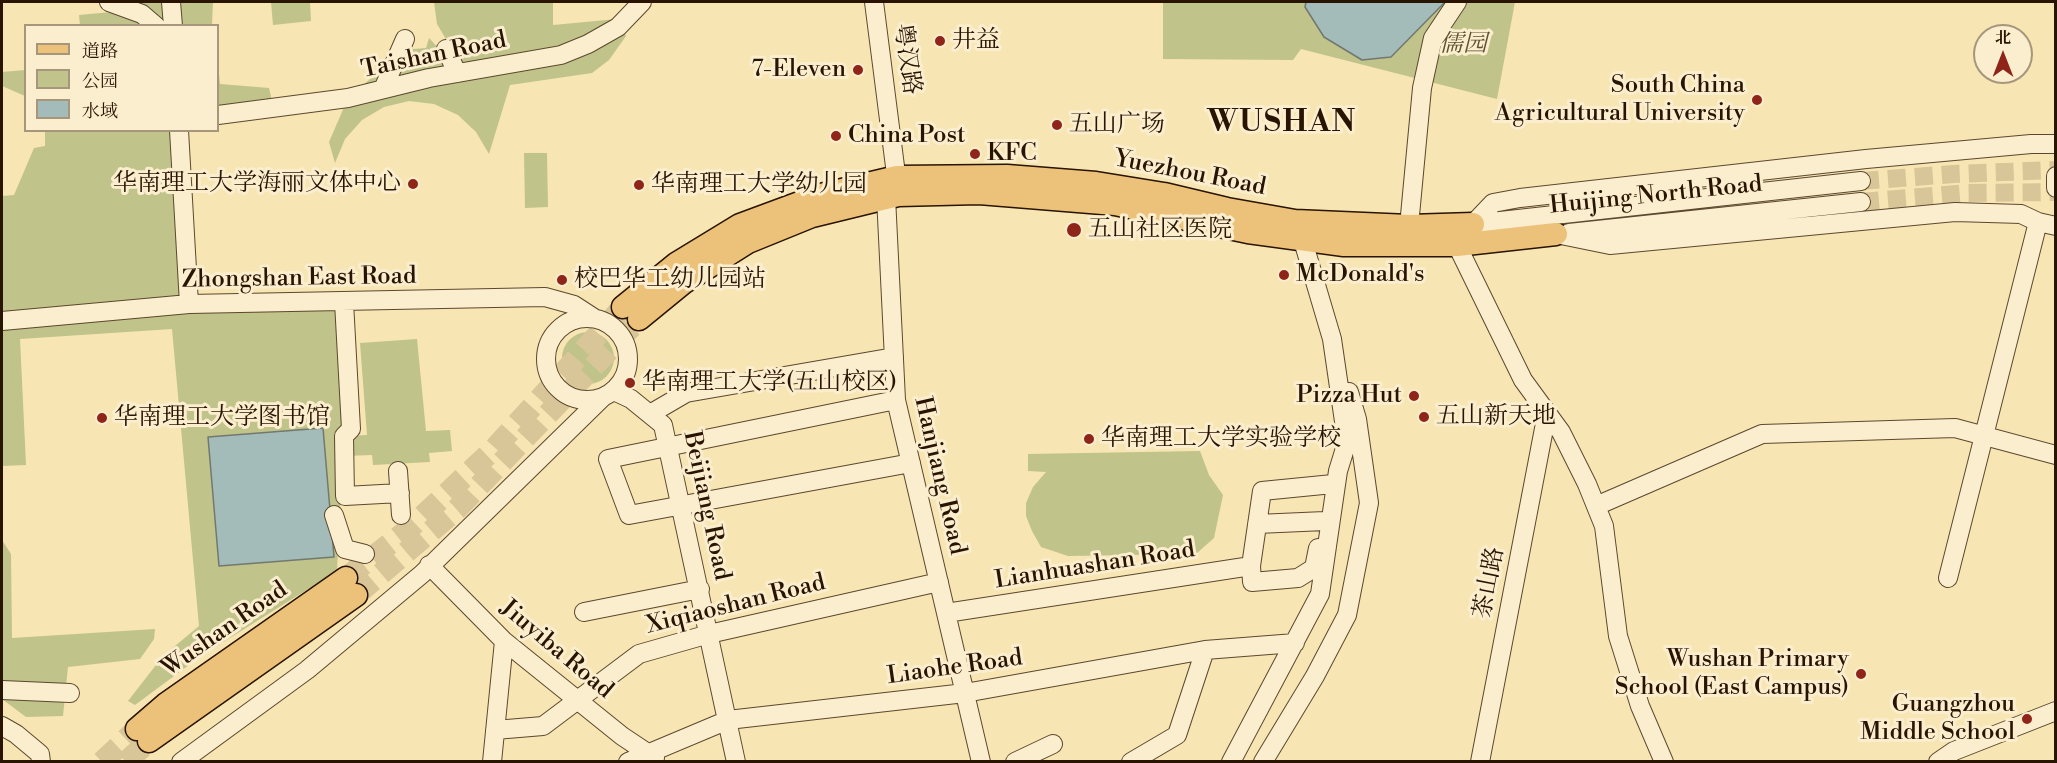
<!DOCTYPE html>
<meta charset="utf-8">
<style>
body{margin:0}
#map{position:relative;width:2057px;height:763px;overflow:hidden;background:#f7e5b3;font-family:"Libre Bodoni","Noto Serif SC",serif}
canvas{display:block}
.frame{position:absolute;inset:0;border:3px solid #291301;pointer-events:none}
.legend{position:absolute;left:24px;top:24px;width:195px;height:108px;box-sizing:border-box;background:#faeece;border:2px solid #a6967c;margin:0;padding:8px 10px;list-style:none;font-size:18px;color:#291301}
.legend li{display:flex;align-items:center;gap:12px;height:30px}
.legend b{width:30px;border:2px solid #a6967c}
.north{position:absolute;left:1973px;top:24px;width:60px;height:60px;box-sizing:border-box;background:#faeece;border:2px solid #a6967c;border-radius:50%;rotate:0deg;font-size:16px;font-weight:700;line-height:24px;text-align:center;color:#291301}
.north::after{content:'';display:block;margin:auto;width:21px;height:27px;background:#8f2418;clip-path:polygon(50% 0,100% 100%,50% 72%,0 100%)}
</style>
<div id="map">
<canvas width="2057" height="763"></canvas>
<div class="frame"></div>
<ul class="legend">
<li><b style="height:8px;background:#ecc27a"></b>道路</li>
<li><b style="height:16px;background:#c0c38a"></b>公园</li>
<li><b style="height:16px;background:#a4bcb9"></b>水域</li>
</ul>
<div class="north">北</div>
</div>
<script>
const g = document.querySelector('canvas').getContext('2d');
g.lineJoin = 'round';
function paint(path, color) { g.fillStyle = color; g.fill(path, 'evenodd'); }
const toPath = rows => new Path2D(rows.map(r => 'M' + r).join(''));
function stroke(path, color, width, dash) { g.strokeStyle = color; g.lineWidth = width; g.lineCap = dash ? 'butt' : 'round'; g.setLineDash(dash || []); g.stroke(path); }
function label(font, color, halo, rows, align = 'center') {
  g.font = font + ' "Libre Bodoni","Noto Serif SC",serif'; g.lineWidth = 6; g.setLineDash([]); g.textBaseline = 'middle'; g.strokeStyle = halo; g.fillStyle = color; for (const [text, x, y, turn = 0] of rows) {
    g.save(); g.translate(x, y); g.rotate((+turn || 0) * Math.PI / 180); g.textAlign = isNaN(turn) ? turn : align; if (halo) g.strokeText(text, 0, 0); g.fillText(text, 0, 0); g.restore();
  }
}
const green = toPath([
 [132,2,213,2,212,25,80,25,79,15,144,9],
 [271,2,310,2,311,21,273,25],
 [434,2,553,2,553,25,617,19,626,36,609,60,592,73,510,85,489,154,476,132,458,115,434,104,409,101,384,107,362,120,345,139,335,163,329,142,348,98,369,80,405,39,413,49,426,48,429,38,442,52,450,46,437,24],
 [1163,2,1515,2,1497,99,1301,49,1293,60,1163,59],
 [218,64,220,84,269,88,274,109,218,115],
 [25,70,25,96,2,86,2,72],
 [45,131,179,131,189,304,2,317,2,196,14,195,34,148,45,146],
 [524,153,547,153,548,207,525,208],
 [332,302,337,318,344,436,367,435,360,343,417,339,426,431,450,430,452,451,429,453,430,462,373,465,372,455,345,456,343,444,337,571,201,656,135,705,128,701,163,656,199,626,172,329,20,339,26,465,2,466,2,323],
 '562 358a26 26 0 1 1 52 0a26 26 0 1 1-52 0Z',
 [1200,451,1209,475,1223,495,1214,538,1196,554,1068,556,1041,547,1032,531,1026,516,1026,503,1033,487,1046,472,1028,471,1028,454],
 [2,540,11,554,12,638,155,629,154,639,140,659,68,667,63,716,26,717,2,699]
]);
const water = toPath([
 [1306,2,1445,2,1391,57,1362,60,1324,37,1305,7,1306,2],
 [323,428,334,557,219,566,208,437,323,428]
]);
const minorTunnel = toPath([
 [1861,181,1954,174,2056,170],
 [1861,202,1967,193,2056,192]
]);
const majorTunnel = toPath([
 [346,578,410,528,494,449,623,307],
 [356,595,457,509,639,319],
 [102,762,137,729],
 [126,762,149,741]
]);
const minor = toPath([
 [109,2,142,14,156,26],
 [171,2,173,26],
 [874,2,898,190],
 [446,49,457,73],
 [383,89,405,39],
 [218,115,348,98,429,78,561,55,588,44,618,27,642,2],
 [179,130,189,304],
 [2056,176,2056,188],
 [886,197,896,400,981,762],
 [1473,224,1493,203,1520,198,1866,159,2031,144,2056,144],
 [1473,224,1861,181],
 [1409,226,1422,88,1433,38,1457,2],
 [1569,233,1861,202],
 [1556,234,1610,245,1955,212,2021,214,2038,222,2056,226],
 [1452,235,1523,380,1561,432,1587,484,1604,526,1618,636,1640,706,1664,762],
 [344,302,351,429,344,436,345,496,400,493],
 '546 359a41 41 0 1 1 82 0a41 41 0 1 1-82 0Z',
 [2,321,189,304,545,297,574,305,594,318],
 [614,391,631,399,663,425,736,762],
 [896,400,608,459,629,515,911,463],
 [650,414,686,393,894,357],
 [398,471,401,515],
 [1596,506,1762,434,1955,428,2056,455],
 [334,515,345,549,365,554],
 [1257,524,1325,521],
 [1318,548,1314,568,1298,578,1252,582,1251,566,1262,491,1333,484],
 [429,565,504,641,622,736,655,758],
 [1948,578,2038,222],
 [584,612,700,589],
 [946,613,1251,566],
 [2,690,70,693],
 [2,726,16,734,40,754,41,762],
 [495,730,543,726,639,654,709,634,939,582],
 [181,762,307,670,422,574,603,397],
 [492,762,504,641],
 [628,762,728,720,965,693,1205,650,1295,643],
 [1015,762,1053,744],
 [1131,762,1177,735,1205,650],
 [1231,762,1320,594,1338,471,1347,442,1332,339,1303,241],
 [1263,762,1315,676,1347,615,1369,503,1357,419,1349,392],
 [1480,762,1547,413],
 [1938,762,1954,751,2056,711]
]);
const major = toPath([
 [623,307,676,264,740,225,821,195,897,177,1007,176,1096,183,1164,194,1227,209,1295,221,1409,226,1473,224],
 [639,319,683,283,748,242,812,216,898,195,979,193,1115,204,1248,232,1344,245,1457,245,1556,234],
 [137,729,166,704,346,578],
 [149,741,356,595]
]);
const markers = [
 [940,41,6,"#8f2418"],
 [858,70,6,"#8f2418"],
 [1757,100,6,"#8f2418"],
 [1057,125,6,"#8f2418"],
 [836,136,6,"#8f2418"],
 [975,154,6,"#8f2418"],
 [413,184,6,"#8f2418"],
 [639,185,6,"#8f2418"],
 [1074,230,8,"#8f2418"],
 [1284,275,6,"#8f2418"],
 [562,280,6,"#8f2418"],
 [630,383,6,"#8f2418"],
 [1414,396,6,"#8f2418"],
 [1424,417,6,"#8f2418"],
 [102,418,6,"#8f2418"],
 [1089,439,6,"#8f2418"],
 [1861,674,6,"#8f2418"],
 [2027,719,6,"#8f2418"]
];
const poiNames = [
 ["井益",952,41],
 ["7-Eleven",846,70,"right"],
 ["South China",1745,86,"right"],
 ["Agricultural University",1745,114,"right"],
 ["五山广场",1069,125],
 ["China Post",848,136],
 ["KFC",987,154],
 ["华南理工大学海丽文体中心",401,184,"right"],
 ["华南理工大学幼儿园",651,185],
 ["五山社区医院",1088,230],
 ["McDonald's",1296,275],
 ["校巴华工幼儿园站",574,280],
 ["华南理工大学(五山校区)",642,383],
 ["Pizza Hut",1402,396,"right"],
 ["五山新天地",1436,417],
 ["华南理工大学图书馆",114,418],
 ["华南理工大学实验学校",1101,439],
 ["Wushan Primary",1849,660,"right"],
 ["School (East Campus)",1849,688,"right"],
 ["Guangzhou",2015,705,"right"],
 ["Middle School",2015,733,"right"]
];
const parkNames = [
 ["儒园",1463,45]
];
const streetNames = [
 ["Taishan Road",434,56,-12],
 ["粤汉路",906,59,82],
 ["Yuezhou Road",1190,174,11],
 ["Huijing North Road",1656,196,-6],
 ["Zhongshan East Road",299,279,-1],
 ["Hanjiang Road",939,476,77],
 ["Beijiang Road",706,506,78],
 ["Lianhuashan Road",1095,566,-9],
 ["茶山路",1490,583,-79],
 ["Xiqiaoshan Road",736,605,-14],
 ["Wushan Road",225,630,-35],
 ["Jiuyiba Road",556,650,40],
 ["Liaohe Road",955,668,-8]
];
const districtNames = [
 ["WUSHAN",1282,124]
];
paint(green, '#c0c38a');
paint(water, '#a4bcb9');
stroke(water, '#73786f', 1.5);
stroke(minorTunnel, '#d8c698', 18, [18, 9]);
stroke(majorTunnel, '#d8c698', 22, [22, 11]);
stroke(minor, '#5c482e', 20);
stroke(major, '#291301', 25);
stroke(minor, '#faeece', 18);
stroke(major, '#ecc27a', 22);
for (const [x, y, r, color] of markers) { const dot = new Path2D(); dot.arc(x, y, r, 0, 2 * Math.PI); g.fillStyle = color; g.fill(dot); stroke(dot, '#faeece', 2); }
label('24px', '#291301', '#faeece', poiNames, 'left');
label('italic 24px', '#5e5131', '#faeece', parkNames);
label('24px', '#291301', '#faeece', streetNames);
g.letterSpacing = '1.5px';
label('bold 30px', '#291301', '#faeece', districtNames);
g.letterSpacing = '0px';
</script>
